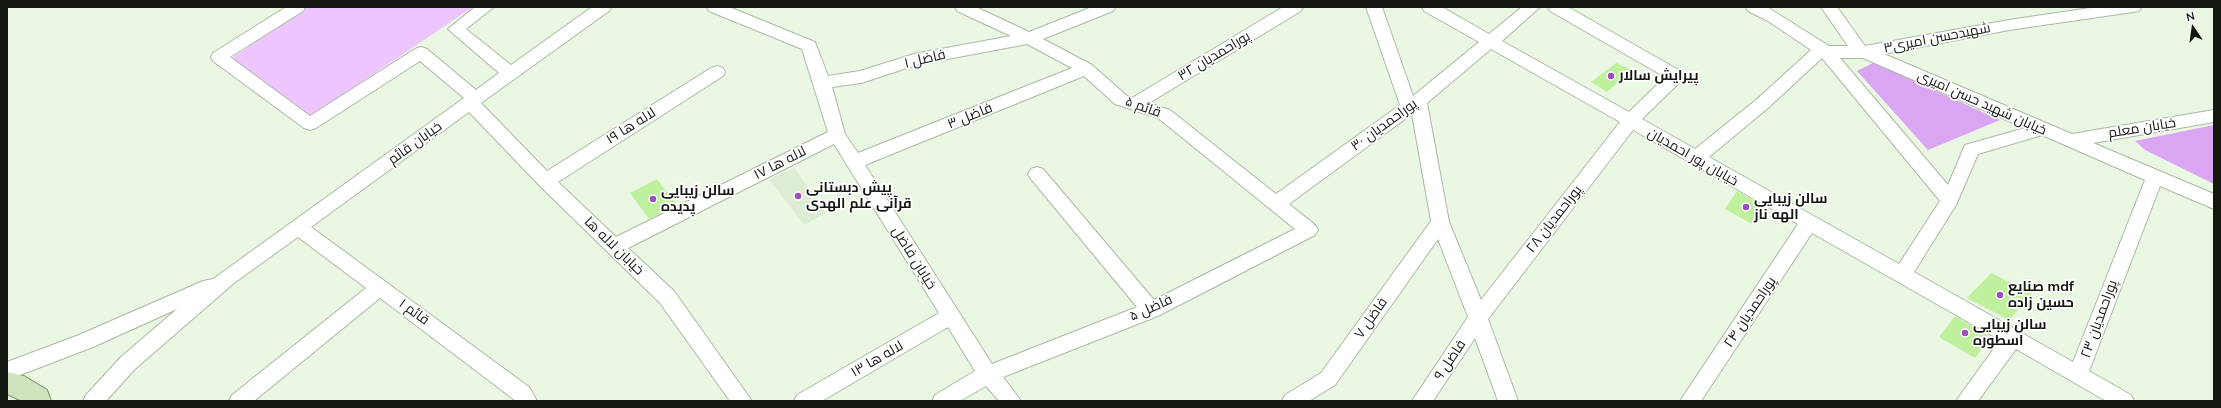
<!DOCTYPE html>
<meta charset="utf-8">
<style>
body{margin:0}
#map{position:relative;width:2221px;height:408px;overflow:hidden;background:#eaf7e3;font-family:Mulish,sans-serif}
canvas{display:block}
.frame{position:absolute;inset:0;border:8px solid #131710;pointer-events:none}
.north{position:absolute;left:2173px;top:8px;width:40px;height:40px;-webkit-text-stroke:3px #fff;paint-order:stroke;rotate:347deg;font-size:11px;font-weight:700;line-height:16px;text-align:center;color:#131710}
.north::after{content:'';display:block;margin:auto;width:14px;height:18px;background:#131710;clip-path:polygon(50% 0,100% 100%,50% 72%,0 100%)}
</style>
<div id="map">
<canvas width="2221" height="408"></canvas>
<div class="frame"></div>
<div class="north">N</div>
</div>
<script>
const g = document.querySelector('canvas').getContext('2d');
g.lineJoin = 'round';
function paint(path, color) { g.fillStyle = color; g.fill(path, 'evenodd'); }
const toPath = rows => new Path2D(rows.map(r => 'M' + r).join(''));
function stroke(path, color, width, dash) { g.strokeStyle = color; g.lineWidth = width; g.lineCap = dash ? 'butt' : 'round'; g.setLineDash(dash || []); g.stroke(path); }
function label(font, color, halo, rows, align = 'center') {
  g.font = font + ' Mulish,Cairo,sans-serif'; g.lineWidth = 3.5; g.setLineDash([]); g.textBaseline = 'middle'; g.strokeStyle = halo; g.fillStyle = color; for (const [text, x, y, turn = 0] of rows) {
    g.save(); g.translate(x, y); g.rotate((+turn || 0) * Math.PI / 180); g.textAlign = isNaN(turn) ? turn : align; if (halo) g.strokeText(text, 0, 0); g.fillText(text, 0, 0); g.restore();
  }
}
const built = toPath([
 [794,168,827,212,804,225,769,179]
]);
const green = toPath([
 [307,7,473,7,311,116,232,58]
]);
const forest = toPath([
 [1873,63,1874,63,2000,120,1928,150,1857,71],
 [2214,125,2214,184,2145,150,2135,141]
]);
const building = toPath([
 [1616,63,1631,70,1607,92,1591,82],
 [657,179,677,205,649,219,630,193],
 [1737,191,1765,207,1752,224,1725,209],
 [1991,273,2032,293,2009,320,1967,298],
 [1955,316,1988,335,1990,339,1975,358,1939,337]
]);
const minor = toPath([
 [286,7,305,7,303,11,230,57,310,116,415,49,421,47,427,49,476,90,499,73,448,29,475,7,494,7,466,29,511,65,592,7,611,7,609,11,481,103,547,171,711,68,717,66,723,68,725,72,723,76,558,182,616,237,828,132,802,49,709,11,707,7,729,7,815,42,828,76,860,71,914,54,1011,36,957,11,955,7,976,7,1029,32,1092,7,1115,7,1113,11,1043,39,1092,65,1127,96,1132,98,1283,7,1303,7,1301,11,1149,103,1170,110,1276,194,1400,105,1366,7,1382,7,1413,96,1479,42,1424,11,1422,7,1442,7,1489,34,1522,7,1540,7,1502,41,1629,112,1665,77,1550,11,1548,7,1568,7,1682,72,1684,76,1682,80,1642,119,1695,149,1756,100,1811,50,1768,21,1748,11,1746,7,1767,7,1829,46,1848,46,1821,7,1837,7,1865,46,2009,20,2097,7,2141,7,2139,11,2133,12,2009,30,1884,54,2072,134,2214,110,2214,122,2093,143,2214,194,2214,209,2160,186,2089,371,2131,395,2134,401,2106,401,2016,349,1978,401,1956,401,2000,340,1812,233,1701,401,1680,401,1798,224,1633,130,1488,319,1518,401,1498,401,1475,338,1433,401,1412,401,1468,317,1438,239,1335,385,1309,401,1282,401,1285,395,1321,373,1431,221,1412,114,1289,204,1315,225,1318,230,1315,235,1158,316,1003,377,1021,401,999,401,986,386,960,401,932,401,935,395,975,371,948,327,822,401,794,401,797,395,939,313,834,144,628,248,674,291,752,401,730,401,660,303,540,186,469,112,311,227,529,387,537,401,516,401,380,298,254,401,229,401,232,395,366,288,298,237,234,283,135,369,106,401,83,401,86,395,121,357,177,309,93,347,7,380,7,362,79,335,203,281,213,279,464,98,420,61,316,128,310,130,304,128,213,61,211,57,213,53,286,7],
 [1027,44,1072,68,858,153,845,134,832,87,861,83,916,65,1027,44],
 [1491,49,1620,122,1481,300,1449,222,1427,103,1491,49],
 [1822,58,1940,201,1899,264,1709,157,1768,108,1822,58],
 [1840,58,1863,58,2025,128,1965,145,1948,185,1840,58],
 [1084,76,1115,104,1158,118,1295,229,1154,300,1043,169,1037,167,1031,169,1028,174,1031,179,1137,307,992,364,865,165,1084,76],
 [2042,135,2145,180,2073,362,1914,272,1956,205,1978,154,2042,135]
]);
const major = toPath([
 [7,372,24,376,47,390,51,401,22,401,7,394,7,372]
]);
const markers = [
 [1611,76,4,"#9e4ebe"],
 [798,196,4,"#9e4ebe"],
 [653,199,4,"#9e4ebe"],
 [1746,207,4,"#9e4ebe"],
 [2000,295,4,"#9e4ebe"],
 [1965,333,4,"#9e4ebe"]
];
const streetNames = [
 ["شهیدحسن امیری۳",1937,38,-11],
 ["پوراحمدیان ۳۲",1214,56,-31],
 ["فاضل ۱",925,59,-13],
 ["خیابان شهید حسن امیری",1982,103,24],
 ["قائم ۵",1143,107,20],
 ["فاضل ۳",970,116,-22],
 ["پوراحمدیان ۳۰",1384,125,-36],
 ["لاله ها ۱۹",631,126,-32],
 ["خیابان معلم",2142,128,-9],
 ["خیابان قائم",415,143,-36],
 ["خیابان پور احمدیان",1693,157,30],
 ["لاله ها ۱۷",780,163,-27],
 ["پوراحمدیان ۲۸",1554,219,-52],
 ["خیابان لاله ها",614,246,44],
 ["خیابان فاضل",914,258,58],
 ["فاضل ۵",1151,308,-24],
 ["قائم ۱",414,312,36],
 ["پوراحمدیان ۲۴",1750,312,-56],
 ["فاضل ۷",1371,318,-55],
 ["پوراحمدیان ۲۳",2099,319,-70],
 ["لاله ها ۱۳",877,359,-30],
 ["فاضل ۹",1450,360,-56]
];
const poiNames = [
 ["پیرایش سالار",1619,76],
 ["پیش دبستانی",806,188],
 ["قرآنی علم الهدی",806,204],
 ["سالن زیبایی",661,191],
 ["پدیده",661,207],
 ["سالن زیبایی",1754,199],
 ["الهه ناز",1754,215],
 ["صنایع mdf",2008,287],
 ["حسین زاده",2008,303],
 ["سالن زیبایی",1973,325],
 ["اسطوره",1973,341]
];
paint(built, '#ddedd3');
paint(green, '#edc6ff');
paint(forest, '#daa5f2');
paint(building, '#bef09d');
stroke(minor, '#acb8a6', 2);
stroke(major, '#769165', 2);
paint(minor, '#fff');
paint(major, '#cde4be');
for (const [x, y, r, color] of markers) { const dot = new Path2D(); dot.arc(x, y, r, 0, 2 * Math.PI); g.fillStyle = color; g.fill(dot); stroke(dot, '#fff', 1.5); }
label('14px', '#131710', '#fff', streetNames);
label('bold 14px', '#131710', '#fff', poiNames, 'left');
</script>
